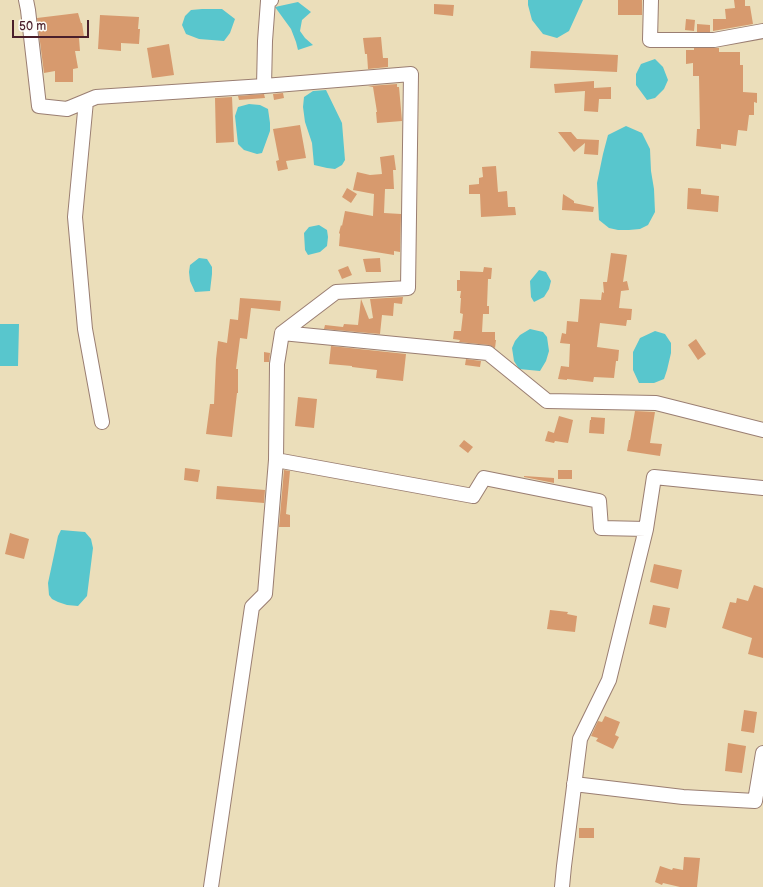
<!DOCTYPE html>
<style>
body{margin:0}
#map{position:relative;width:763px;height:887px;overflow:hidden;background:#ebdeba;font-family:"Balsamiq Sans",sans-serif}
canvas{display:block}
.scale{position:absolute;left:12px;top:20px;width:77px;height:18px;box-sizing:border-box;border:2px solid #4a1f2b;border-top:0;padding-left:5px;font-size:12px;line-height:14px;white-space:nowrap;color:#4a1f2b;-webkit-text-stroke:3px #fdfcf7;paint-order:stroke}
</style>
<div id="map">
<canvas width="763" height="887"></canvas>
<div class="scale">50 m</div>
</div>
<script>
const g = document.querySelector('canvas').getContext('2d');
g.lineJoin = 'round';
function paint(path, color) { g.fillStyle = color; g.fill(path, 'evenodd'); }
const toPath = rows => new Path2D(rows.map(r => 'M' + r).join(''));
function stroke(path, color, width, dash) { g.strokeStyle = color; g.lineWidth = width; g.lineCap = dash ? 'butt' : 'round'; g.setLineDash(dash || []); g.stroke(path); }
const water = toPath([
 [528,0,583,0,569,31,557,38,543,34,532,20,528,5],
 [298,2,311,12,302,20,300,31,305,38,313,45,298,50,296,42,291,29,275,7],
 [202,9,222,9,235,19,230,33,224,41,199,39,186,34,182,25,185,16,191,10],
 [655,59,663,67,668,80,664,89,655,98,647,100,636,85,636,74,641,64],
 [326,90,342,123,345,160,342,165,335,169,327,168,314,165,312,143,305,122,303,107,304,97,313,91],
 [249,104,260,105,268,109,270,123,270,131,262,153,257,154,244,150,238,144,235,116,238,107],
 [626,126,642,133,650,149,651,171,654,189,655,212,648,225,640,229,629,230,618,230,609,228,599,220,597,183,603,154,608,135],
 [319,225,327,230,328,237,327,246,320,252,308,255,305,250,304,233,309,227],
 [199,258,207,259,212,267,212,274,210,291,195,292,190,281,189,272,190,265],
 [539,270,546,272,551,281,549,289,544,297,534,302,531,297,530,281],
 [0,324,19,324,18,366,0,366],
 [530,329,543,332,547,337,549,351,546,361,540,371,519,369,514,361,512,348,515,341,520,335],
 [655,331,665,334,671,343,671,353,667,370,664,379,654,383,639,383,633,370,633,352,640,338],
 [61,530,85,532,91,539,93,548,87,596,78,606,67,605,58,602,52,599,49,595,48,583,54,555,58,536]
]);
const building = toPath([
 [618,0,642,0,642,15,618,15],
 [734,0,745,0,745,6,750,6,753,24,713,31,713,19,726,19,725,9,735,8],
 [434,4,454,5,453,16,434,14],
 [78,13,81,23,82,23,84,37,79,38,80,51,75,51,78,68,73,69,73,82,55,82,55,71,44,73,37,18],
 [100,15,139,17,138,29,140,29,139,44,121,43,121,51,98,49],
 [686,19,695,20,694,31,685,30],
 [697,24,710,25,710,32,697,32],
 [381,37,383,58,388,58,388,67,368,69,367,54,365,54,363,38],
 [169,44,174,75,152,78,147,48],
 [694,48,719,48,719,52,740,52,740,65,743,65,743,92,757,93,757,103,754,102,754,115,749,115,747,131,738,130,736,146,721,144,721,149,696,146,697,129,700,129,699,76,693,76,693,63,686,64,686,50,694,50],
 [531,51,618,55,617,72,530,68],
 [594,81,594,88,611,87,611,99,599,99,598,112,584,111,585,91,555,93,554,84],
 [397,84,397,87,399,87,402,121,377,123,376,112,377,112,373,87,368,86],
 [283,93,284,98,274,100,273,94],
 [264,94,265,98,239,100,238,96],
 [232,97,234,142,216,143,215,98],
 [300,125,306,158,286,161,288,169,278,171,276,161,279,160,273,129],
 [558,132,571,132,577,139,599,140,598,155,584,154,585,143,574,152],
 [394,155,396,170,393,170,394,189,385,189,384,213,401,214,400,252,394,251,394,255,339,246,340,234,339,233,341,225,342,226,345,211,373,216,374,194,353,190,357,172,370,175,382,174,380,157],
 [496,166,498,192,507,191,508,207,515,207,516,215,481,217,480,194,469,194,469,185,479,184,479,178,483,177,482,167],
 [347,188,357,194,351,203,342,197],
 [688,188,701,189,701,194,719,196,718,212,687,209],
 [563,194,574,201,574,203,594,207,593,212,562,210],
 [611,253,627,255,623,282,627,281,629,290,621,291,619,308,632,309,631,320,627,320,626,326,600,323,597,347,619,350,618,361,616,361,614,378,594,377,593,382,567,379,567,380,558,379,561,366,569,367,570,344,560,343,562,333,566,334,567,321,578,322,580,299,601,300,602,292,604,293,603,282,607,282],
 [380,258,381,272,366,272,363,259],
 [348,266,352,275,342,279,338,270],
 [484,267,492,268,491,279,488,279,487,306,489,306,489,314,483,314,482,332,495,332,495,340,496,340,495,348,489,345,459,342,460,340,453,339,454,331,461,331,463,314,460,313,461,298,460,298,461,291,457,291,457,280,460,280,460,271,483,272],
 [403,297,402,304,394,303,393,316,382,315,380,334,324,329,325,325,343,327,344,324,358,325,361,299,369,319,373,318,370,299],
 [240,298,281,301,280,311,251,308,247,339,240,338,236,369,238,369,238,393,237,393,232,437,206,434,210,404,214,404,216,359,218,341,227,343,230,319,238,320],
 [696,339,706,354,698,360,688,345],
 [331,346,406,354,403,381,376,378,377,370,352,367,352,366,329,364],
 [264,352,270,353,269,362,264,362],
 [466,359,481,361,480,367,465,365],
 [298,397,317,399,314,428,295,426],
 [635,411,655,412,650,443,662,444,660,456,627,451,629,440,630,440],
 [559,416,573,420,568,443,555,441,554,443,545,441,548,431,554,433],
 [591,417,605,418,604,434,589,433,590,420,591,420],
 [464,440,473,447,468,453,459,446],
 [185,468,200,470,198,482,184,480],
 [284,470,290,471,286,514,290,515,290,527,279,527],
 [558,470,572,470,572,479,558,479],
 [524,476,554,478,554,483,524,477],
 [217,486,265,490,264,503,216,499],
 [10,533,29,539,24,559,5,554],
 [654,564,682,570,678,589,650,582],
 [754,585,763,588,763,658,748,654,752,638,722,628,730,602,736,603,737,598,748,601],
 [653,605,670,608,666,628,649,624],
 [550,610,568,612,567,614,577,616,575,632,547,629],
 [744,710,757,712,754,733,741,731],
 [605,716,620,722,615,735,619,737,613,749,596,741,598,738,591,736,598,721,602,722],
 [728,743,746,746,742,773,725,771],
 [579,828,594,828,594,838,579,838],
 [684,857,700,858,697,887,680,887,663,883,662,885,655,882,660,866,672,870,673,868,683,870]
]);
const minor = toPath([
 [26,0,28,10,39,106,67,109,96,97,264,86,411,74,408,288,336,292,282,333,277,364,276,460,473,496,484,478,599,501,601,528,646,529],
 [651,0,650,40,714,40,763,31],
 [264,86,265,41,268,1,271,0],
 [86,101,75,217,85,329,102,422],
 [282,333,488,353,547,401,656,403,763,430],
 [574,784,683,797,755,801,763,753],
 [211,887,252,607,265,594,276,460],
 [562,887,564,866,580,739,609,680,646,529,654,477,763,488]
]);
paint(water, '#58c6cd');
paint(building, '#d79a6e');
stroke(minor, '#9a7e72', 16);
stroke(minor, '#fff', 14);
</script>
